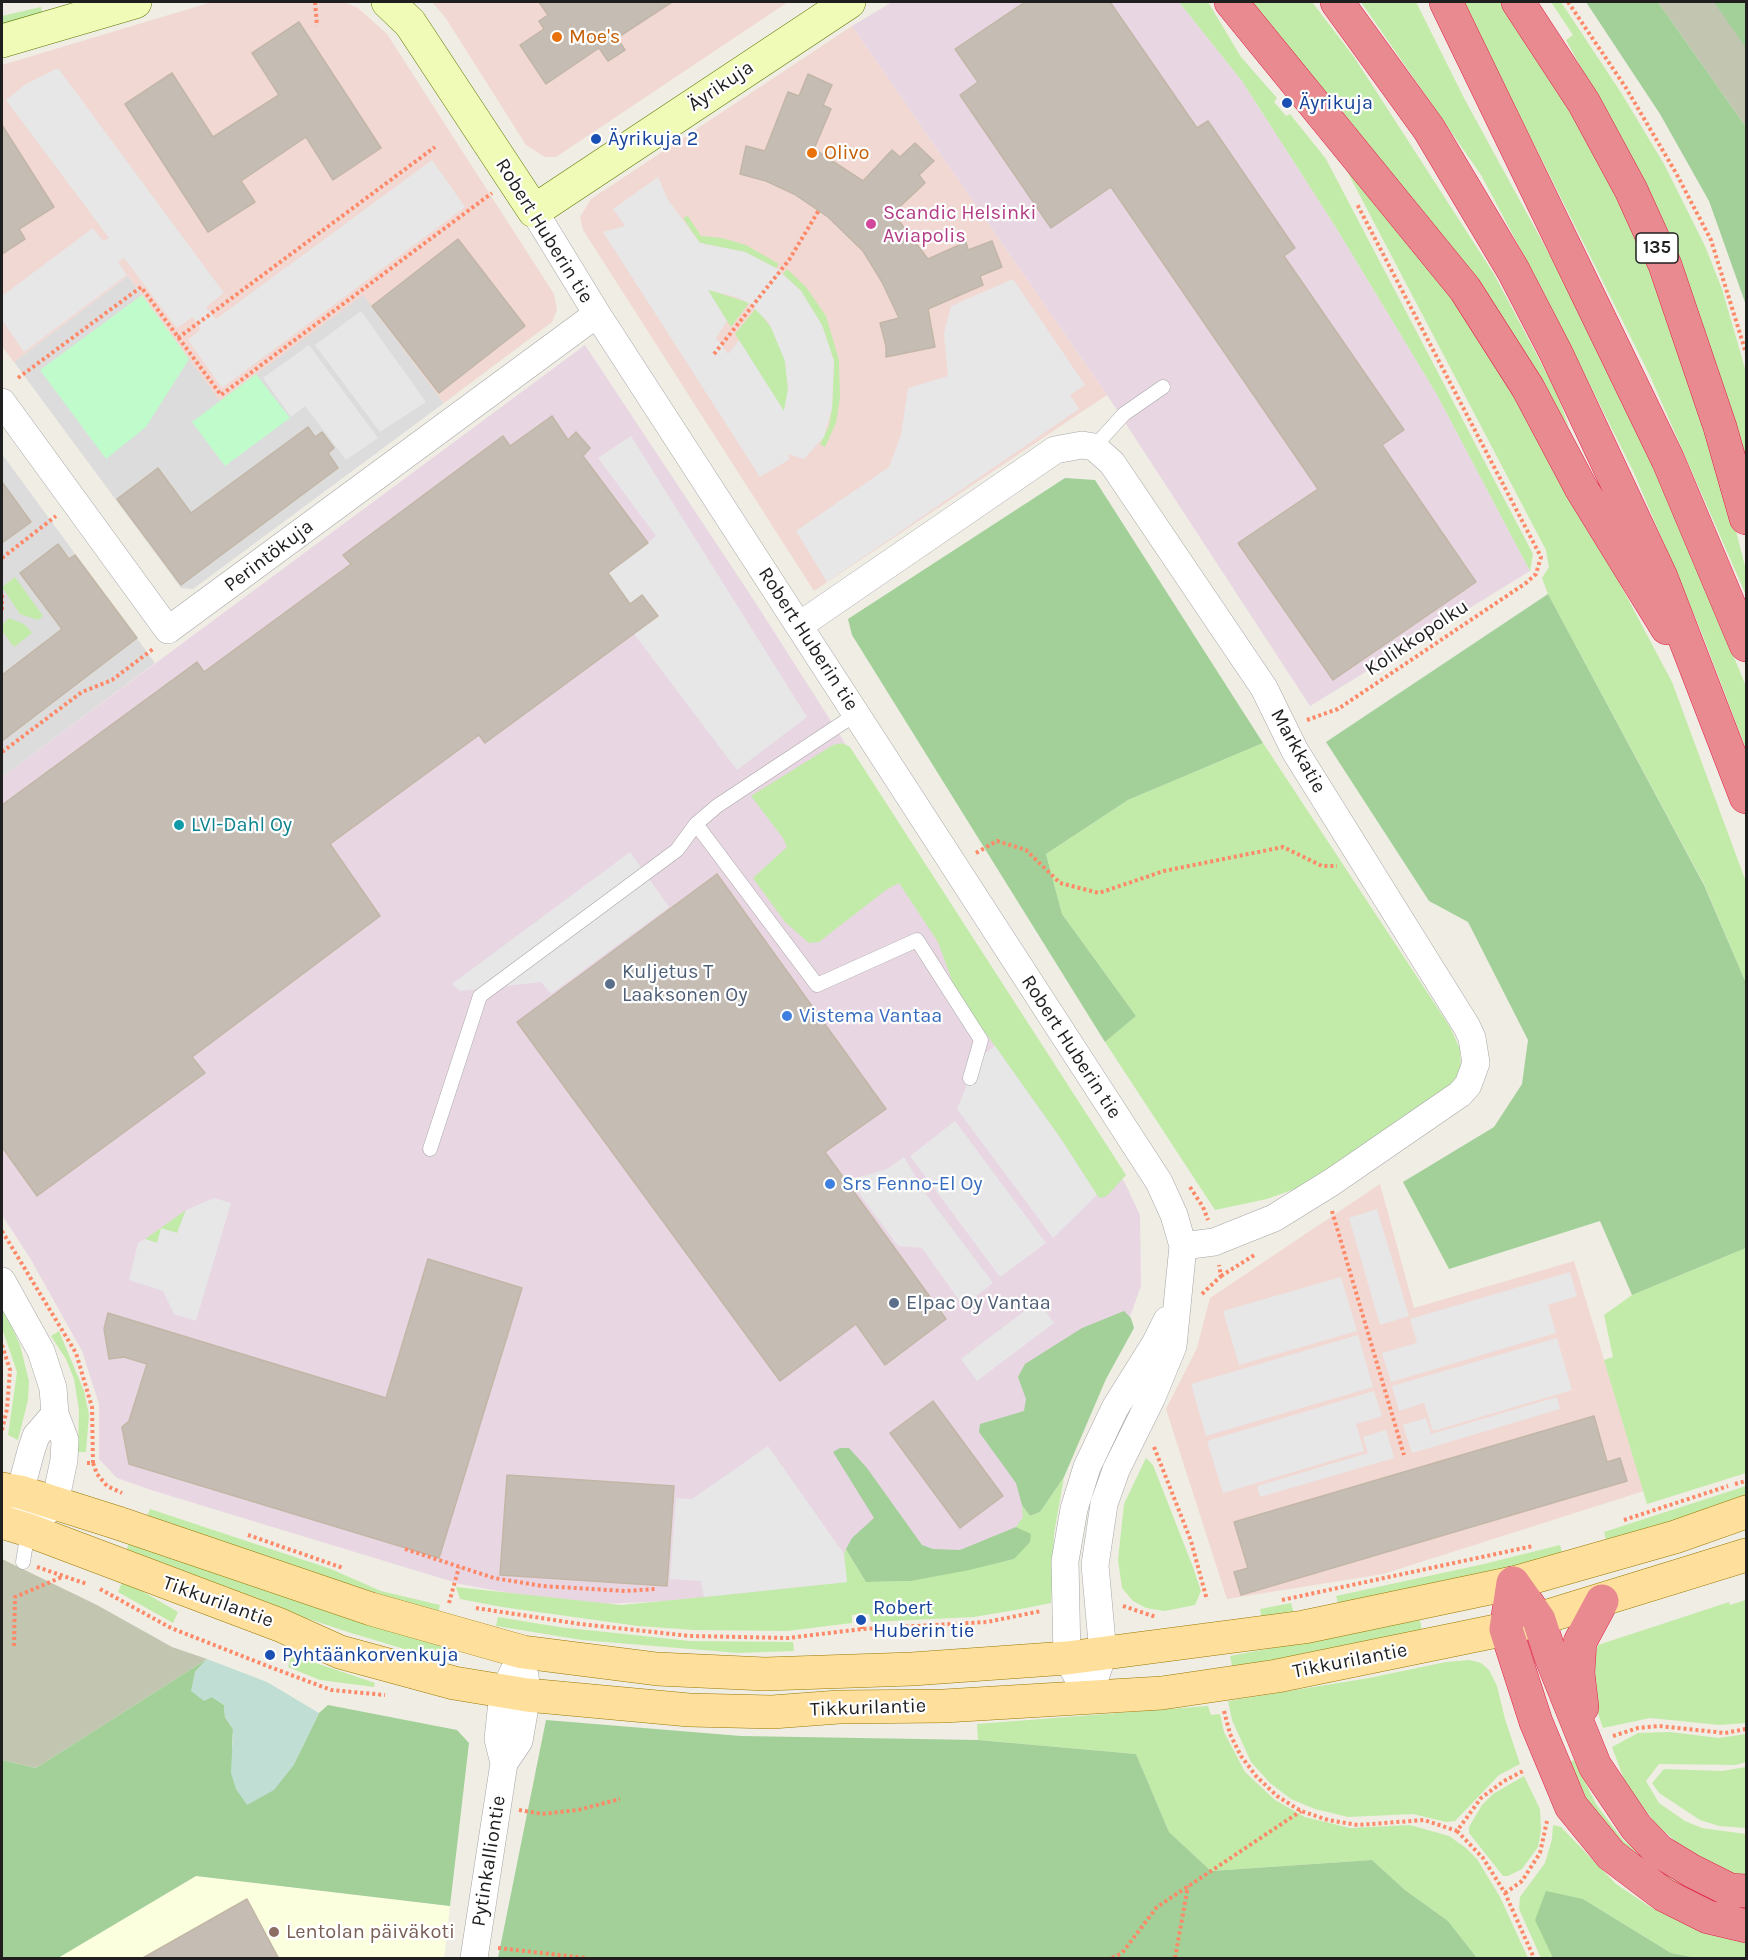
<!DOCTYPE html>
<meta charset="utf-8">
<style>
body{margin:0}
#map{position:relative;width:1748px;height:1960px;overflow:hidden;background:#f0ede4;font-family:Karla,sans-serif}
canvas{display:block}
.frame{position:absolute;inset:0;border:3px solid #1f1f1f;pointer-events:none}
</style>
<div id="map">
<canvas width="1748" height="1960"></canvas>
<div class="frame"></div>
</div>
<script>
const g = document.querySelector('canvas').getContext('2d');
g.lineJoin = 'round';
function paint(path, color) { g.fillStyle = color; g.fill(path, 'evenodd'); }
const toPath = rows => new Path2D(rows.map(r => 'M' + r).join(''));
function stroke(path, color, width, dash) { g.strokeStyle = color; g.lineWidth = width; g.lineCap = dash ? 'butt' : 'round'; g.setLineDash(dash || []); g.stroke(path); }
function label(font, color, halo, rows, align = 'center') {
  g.font = font + ' Karla,sans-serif'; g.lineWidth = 4.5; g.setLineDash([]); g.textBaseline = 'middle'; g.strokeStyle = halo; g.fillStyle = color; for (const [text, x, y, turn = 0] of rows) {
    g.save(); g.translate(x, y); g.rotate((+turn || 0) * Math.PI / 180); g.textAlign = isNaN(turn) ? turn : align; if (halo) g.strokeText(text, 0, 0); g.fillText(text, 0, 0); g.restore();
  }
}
const residential = toPath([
 [128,276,220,400,363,294,444,403,193,589,181,588,14,362],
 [2,454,155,663,2,777]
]);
const commercial = toPath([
 [212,2,344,2,358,8,387,34,554,294,557,310,552,322,444,403,363,295,220,401,128,276,14,362,2,346,2,65],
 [432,2,788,2,556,157,545,157,526,145,445,17],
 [852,26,1107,395,814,591,583,230,580,217,591,199],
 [1380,1184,1414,1308,1574,1261,1644,1491,1383,1574,1227,1599,1166,1409,1197,1348,1210,1298]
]);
const industrial = toPath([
 [892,2,1179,2,1242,81,1335,226,1436,393,1530,571,1310,706,1107,395,852,26],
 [585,345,757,605,1125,1183,1140,1215,1141,1286,1131,1314,1040,1459,1018,1545,845,1582,692,1600,576,1605,460,1584,151,1490,117,1478,99,1459,99,1404,82,1351,30,1258,2,1215,2,777]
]);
const education = toPath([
 [196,1876,450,1906,444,1958,58,1958]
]);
const construction = toPath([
 [1658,2,1746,2,1746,127],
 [2,1559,97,1605,172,1647,207,1659,36,1768,2,1760]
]);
const grass = toPath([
 [1179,2,1208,2,1241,57,1277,98,1274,102,1286,116,1290,114,1326,159,1533,554,1530,571,1436,393,1335,226,1242,81],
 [1242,2,1312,2,1354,57,1494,274,1556,391,1569,427,1510,335],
 [1361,2,1416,2,1464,98,1591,331,1639,430,1746,686,1746,749,1701,631,1634,473,1545,295,1481,175],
 [1463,2,1509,2,1562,83,1654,269,1728,500,1746,570,1746,595,1650,376],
 [1551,2,1561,2,1620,91,1664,164,1705,246,1722,289,1746,372,1746,478,1588,80,1566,40,1573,35],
 [41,7,43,16,2,27,2,16],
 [1338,154,1469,316,1558,467,1672,682,1746,882,1746,983,1704,884,1548,594,1542,578,1549,567,1546,550],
 [688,216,701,236,722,238,746,245,779,264,776,268,745,252,700,243,683,218],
 [787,269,806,287,826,316,839,360,840,397,836,423,825,447,820,444,829,426,832,408,834,361,822,325,801,291,783,274],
 [707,289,749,303,731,327,727,321],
 [756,308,776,334,785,361,788,389,784,412,735,334],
 [15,577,43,616,38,620,20,614,2,587],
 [9,618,24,624,32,633,14,647,2,631,2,625],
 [842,743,850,747,1126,1175,1107,1196,1100,1198,1097,1195,1061,1139,965,1004,954,986,938,942,899,883,886,890,819,942,809,943,785,922,753,878,787,847,783,838,751,796,833,745],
 [1263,743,1450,1027,1460,1049,1461,1070,1449,1088,1303,1186,1267,1199,1215,1210,1105,1042,1136,1016,1062,914,1046,854,1128,800],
 [186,1210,177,1233,157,1243,145,1239],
 [1746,1248,1746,1473,1647,1504,1604,1360,1613,1357,1604,1315,1632,1295],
 [2,1305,20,1345,29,1381,28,1400,18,1440,8,1435,17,1372,2,1328],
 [59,1331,84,1391,89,1415,86,1452,78,1452,79,1410,74,1379,66,1359,51,1336],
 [1146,1458,1153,1465,1193,1567,1201,1591,1195,1605,1165,1611,1146,1608,1133,1601,1122,1588,1118,1560,1124,1504],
 [1064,1477,1054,1534,1051,1603,1021,1609,974,1617,871,1622,869,1614,852,1615,852,1623,787,1631,694,1630,638,1626,502,1607,460,1599,456,1587,621,1605,704,1597,846,1582,844,1554,846,1549,866,1582,911,1581,1014,1559,1030,1534,1016,1527,1023,1517,1022,1505,1030,1516,1040,1512],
 [1746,1486,1746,1496,1607,1543,1604,1532],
 [150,1509,331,1569,381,1591,440,1605,438,1613,146,1518],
 [129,1542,445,1644,441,1660,351,1633,124,1558],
 [1560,1545,1563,1555,1339,1606,1336,1596,1484,1564],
 [123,1580,178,1612,173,1623,118,1592],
 [1746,1600,1746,1723,1720,1725,1650,1718,1603,1728,1591,1693,1592,1664,1598,1645,1729,1602,1730,1605],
 [1291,1603,1294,1614,1262,1619,1260,1609],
 [498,1617,559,1627,690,1641,793,1642,794,1651,738,1653,582,1640,496,1626],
 [1420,1620,1423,1636,1233,1670,1230,1656],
 [292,1655,375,1683,374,1687,320,1680,288,1667],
 [1469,1660,1481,1663,1489,1670,1497,1686,1505,1719,1520,1764,1499,1775,1455,1821,1446,1822,1413,1814,1348,1817,1315,1809,1291,1799,1270,1783,1251,1762,1232,1720,1228,1701,1369,1678,1446,1662],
 [1208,1706,1211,1715,1220,1714,1224,1732,1245,1772,1275,1800,1305,1817,1350,1828,1410,1825,1449,1836,1466,1848,1477,1859,1500,1897,1528,1958,1477,1958,1448,1921,1405,1890,1372,1860,1211,1871,1169,1832,1136,1754,978,1740,977,1724],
 [1670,1732,1719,1738,1746,1734,1746,1762,1736,1765,1659,1764,1646,1781,1659,1803,1685,1821,1702,1828,1746,1834,1746,1879,1737,1877,1693,1857,1656,1824,1626,1785,1612,1747,1638,1733],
 [1574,1760,1596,1804,1623,1840,1653,1864,1746,1902,1746,1917,1707,1907,1623,1857,1563,1765],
 [1746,1767,1746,1828,1719,1826,1700,1820,1659,1793,1652,1783,1664,1769,1722,1771],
 [1524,1776,1540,1809,1541,1831,1538,1847,1522,1869,1508,1876,1503,1876,1469,1833,1469,1827,1482,1805,1493,1794],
 [1553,1825,1561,1827,1616,1884,1652,1908,1693,1927,1746,1942,1746,1958,1697,1958,1671,1953,1583,1899,1551,1952,1553,1958,1541,1958,1519,1909,1520,1897,1545,1863,1552,1839]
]);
const forest = toPath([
 [1586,2,1658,2,1746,127,1746,305,1709,201,1660,114],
 [1714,2,1746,2,1746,48],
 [1065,478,1095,480,1263,743,1128,800,1046,854,1062,914,1136,1016,1105,1042,852,635,848,619],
 [1548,594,1704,885,1746,983,1746,1248,1632,1295,1600,1221,1449,1269,1403,1182,1494,1127,1522,1084,1528,1040,1468,922,1429,901,1326,742],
 [1124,1311,1131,1318,1134,1328,1106,1379,1064,1477,1040,1512,1030,1516,1022,1505,1016,1483,979,1432,980,1424,1024,1411,1026,1399,1018,1377,1025,1364,1082,1328],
 [840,1448,849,1448,867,1468,922,1545,933,1549,960,1550,1016,1527,1031,1534,1030,1542,1014,1559,969,1570,911,1581,866,1582,846,1549,852,1538,874,1518,833,1452],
 [207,1659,195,1672,212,1697,224,1705,225,1717,233,1729,232,1747,293,1766,319,1713,328,1705,457,1730,469,1743,450,1906,196,1876,58,1958,2,1958,2,1760,36,1768],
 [546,1720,741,1736,978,1740,1136,1754,1169,1832,1211,1871,1372,1860,1405,1890,1448,1921,1477,1958,498,1958],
 [1546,1891,1583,1899,1671,1953,1697,1958,1553,1958,1535,1920]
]);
const wetland = toPath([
 [207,1659,267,1682,319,1713,293,1766,274,1790,247,1805,236,1789,231,1773,233,1729,225,1717,224,1705,212,1697,204,1701,191,1691,195,1672]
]);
const park = toPath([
 [142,295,189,359,146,427,106,459,40,370],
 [256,374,290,418,225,466,192,422]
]);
const parking = toPath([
 [58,68,224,293,206,307,216,319,432,160,465,207,222,388,188,340,201,329,193,317,177,328,124,258,118,262,127,275,24,352,2,320,2,296,93,228,103,241,109,238,6,100,26,84],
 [658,177,668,200,700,243,745,252,776,268,801,291,822,325,834,361,832,408,824,437,804,459,787,454,790,459,760,477,603,232,625,226,613,209],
 [708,290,736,297,749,303,769,323,785,361,788,389,784,411,739,340,728,354,716,338,727,321],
 [1013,279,1085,385,1070,395,1079,409,827,582,796,531,889,467,901,435,908,388,948,376,944,333,951,306],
 [361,311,426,402,380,432,315,345],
 [309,345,378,438,346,460,305,406,291,417,263,378],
 [631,436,807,717,737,770,634,634,657,616,642,595,630,604,608,573,656,536,598,458],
 [630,852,669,907,551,994,541,982,460,991,452,984],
 [995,1046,1061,1139,1097,1195,1053,1238,957,1109,978,1058],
 [955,1121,1046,1243,1000,1277,910,1156],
 [904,1157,926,1194,993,1283,963,1306,922,1248,898,1246,849,1180,887,1169],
 [214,1198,231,1203,196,1321,174,1314,163,1291,129,1280,138,1243,145,1239,157,1243,161,1228,177,1233,186,1210],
 [1377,1209,1409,1316,1380,1325,1349,1218],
 [1570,1272,1577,1296,1548,1305,1556,1333,1391,1382,1382,1353,1417,1343,1410,1319],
 [1341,1277,1357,1331,1239,1365,1223,1311],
 [1038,1301,1054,1323,977,1381,961,1359],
 [1358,1335,1373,1387,1206,1436,1191,1384],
 [1557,1338,1572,1390,1433,1431,1424,1403,1399,1411,1392,1386],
 [1374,1391,1382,1416,1356,1424,1364,1451,1223,1493,1207,1441],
 [1557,1397,1560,1409,1412,1453,1403,1425,1426,1418,1431,1434],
 [1386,1430,1394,1458,1260,1497,1257,1486,1368,1453,1363,1437],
 [768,1446,844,1554,847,1582,704,1597,701,1581,670,1579,676,1498,692,1499]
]);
const building = toPath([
 [539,2,672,2,617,38,625,50,608,61,599,48,546,84,520,45,544,29,539,21,548,15,539,2],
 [1025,2,1110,2,1197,128,1208,121,1295,248,1284,256,1404,430,1382,445,1476,582,1333,680,1238,543,1318,489,1111,187,1051,228,960,95,978,82,955,49,1025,2],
 [299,22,381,148,333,180,306,137,241,181,255,202,208,232,125,104,172,73,213,137,279,95,252,53,299,22],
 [808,74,832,85,823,105,831,109,814,149,863,181,892,150,900,157,915,143,934,161,919,175,925,183,893,213,928,259,966,242,968,250,992,241,1002,267,980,276,983,285,928,309,935,347,886,357,886,346,880,323,899,318,882,282,863,251,828,217,794,194,766,181,740,174,746,146,765,151,788,92,799,96,808,74],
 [2,125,54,207,19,229,25,239,2,254,2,125],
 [458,239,525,326,439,393,372,306,458,239],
 [552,416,568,440,576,432,590,448,583,456,648,543,608,573,630,604,642,595,658,616,485,743,479,735,330,844,380,916,192,1057,205,1073,37,1196,2,1147,2,805,197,662,204,672,351,564,343,555,503,436,510,446,552,416],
 [308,427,315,437,322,432,334,448,328,453,338,468,181,585,117,499,158,468,191,513,308,427],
 [2,482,31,522,2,543,2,482],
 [58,544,69,559,75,555,137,638,2,741,2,675,62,629,20,573,58,544],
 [717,874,886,1109,825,1152,946,1319,885,1365,856,1324,780,1381,517,1022,717,874],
 [428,1259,522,1288,439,1558,129,1464,122,1427,129,1421,147,1364,124,1357,109,1359,104,1329,108,1313,386,1398,428,1259],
 [933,1401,1003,1496,960,1528,890,1433,933,1401],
 [1594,1416,1607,1462,1620,1458,1627,1481,1241,1595,1234,1572,1248,1568,1234,1522,1594,1416],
 [507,1475,674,1486,667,1586,500,1575,507,1475],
 [247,1899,279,1959,141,1959,247,1899]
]);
const path = toPath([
 [315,2,317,26],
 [1568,2,1626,88,1676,173,1711,240,1746,353],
 [178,338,435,147],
 [714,354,789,260,819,210],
 [18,378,141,287,221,395,492,193],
 [2,558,56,516],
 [2,595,2,611],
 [1307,720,1338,709,1526,583,1536,574,1541,557,1357,204],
 [2,752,82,692,112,680,153,649],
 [976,853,997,841,1026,850,1060,883,1099,893,1164,871,1283,847,1322,866,1337,866],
 [1190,1187,1203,1207,1208,1220],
 [1332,1211,1404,1455],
 [2,1231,76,1353,92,1407,93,1463],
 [1221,1276,1256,1254],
 [1202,1294,1221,1276,1219,1265],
 [2,1345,10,1370,7,1409,2,1430],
 [1154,1447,1191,1541,1207,1600],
 [87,1463,93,1463,97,1474,107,1486,122,1493],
 [1735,1484,1746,1481],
 [1624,1520,1728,1486],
 [248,1535,343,1568],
 [405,1549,494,1578,542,1586,625,1591,655,1589],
 [37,1567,87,1584],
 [100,1589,171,1628,270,1667,331,1690,385,1695],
 [1282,1600,1533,1546],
 [449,1603,459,1567],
 [1123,1606,1156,1617],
 [476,1608,580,1624,690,1636,788,1638,862,1629,987,1622,1041,1611],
 [861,1620,862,1629],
 [14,1646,15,1597,62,1577],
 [1224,1711,1230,1734,1241,1756,1256,1776,1277,1796,1301,1811,1328,1820,1358,1825,1424,1820,1457,1831,1481,1798,1504,1781,1523,1771],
 [1613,1736,1638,1728,1659,1726,1725,1733,1746,1729],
 [519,1810,542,1814,578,1810,620,1799],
 [1457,1831,1483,1858,1505,1893,1534,1958],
 [1505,1893,1522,1881,1540,1853,1547,1821],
 [498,1948,586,1958],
 [1112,1958,1122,1953,1157,1907,1301,1811],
 [1175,1958,1188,1886]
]);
const lane = toPath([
 [1094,447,1124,414,1163,387],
 [696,824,817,985,917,940,981,1040,970,1078],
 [430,1149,480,996,677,850,696,824,717,806,856,714],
 [23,1562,28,1530]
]);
const street = toPath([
 [534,211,597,314,1159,1182,1174,1215,1183,1246,1173,1346,1152,1397,1116,1470,1104,1504,1095,1565,1103,1654,1089,1696],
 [2,402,168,630,597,314],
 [800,625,1055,450,1082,445,1094,447,1112,463,1264,688,1295,751,1467,1027,1472,1038,1476,1063,1468,1085,1460,1094,1332,1182,1274,1218,1214,1242,1183,1246],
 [2,1281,41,1351,53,1388,55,1414,65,1440,64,1460,55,1503,28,1530],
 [24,1511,20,1492,31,1451,36,1436,55,1414],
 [1077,1676,1067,1658,1065,1561,1074,1509,1087,1467,1115,1408,1155,1344,1167,1320],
 [504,1763,519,1741,527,1695,525,1676],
 [474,1958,504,1763,498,1739,503,1693,523,1652]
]);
const secondary = toPath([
 [388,2,410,23,534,211,849,2],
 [2,41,135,2]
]);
const primary = toPath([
 [2,1489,20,1492,118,1523,371,1609,523,1652,657,1669,765,1674,912,1669,1067,1658,1304,1627,1513,1583,1675,1537,1746,1512],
 [2,1522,28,1530,280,1625,340,1652,454,1683,527,1695,689,1710,772,1712,839,1707,944,1706,1162,1693,1277,1676,1506,1629,1746,1555]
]);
const highway = toPath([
 [1231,2,1465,289,1528,388,1581,488,1667,628],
 [1337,2,1429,129,1513,270,1556,353,1661,577,1746,797],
 [1446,2,1668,460,1746,645],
 [1518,2,1584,103,1631,190,1665,265,1720,427,1746,518],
 [1513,1583,1506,1629,1536,1722,1571,1806,1611,1855,1664,1895,1708,1917,1746,1926],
 [1513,1583,1539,1620,1551,1657,1595,1766,1636,1827,1659,1851,1692,1871,1730,1890,1746,1891],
 [1582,1707,1578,1673,1580,1642,1602,1601]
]);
const markers = [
 [557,37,6,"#e8710a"],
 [1287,103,6,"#1a4fb4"],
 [596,139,6,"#1a4fb4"],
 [812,153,6,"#e8710a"],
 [871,224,6,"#d1479c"],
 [179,825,6,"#0f9aa8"],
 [610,984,6,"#5c6f8a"],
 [787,1016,6,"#3f7fe0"],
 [830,1184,6,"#3f7fe0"],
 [894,1303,6,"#5c6f8a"],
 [861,1620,6,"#1a4fb4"],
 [270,1655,6,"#1a4fb4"],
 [274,1932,6,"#8d6e63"]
];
const shields = [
 [1657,248,42]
];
const shieldNames = [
 ["135",1657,248]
];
const foodNames = [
 ["Moe's",569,37],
 ["Olivo",824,153]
];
const streetNames = [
 ["Äyrikuja",721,86,-34],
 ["Robert Huberin tie",544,231,58],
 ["Perintökuja",269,556,-37],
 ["Kolikkopolku",1417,638,-34],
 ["Robert Huberin tie",808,639,57],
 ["Markkatie",1298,751,61],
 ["Robert Huberin tie",1071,1047,57],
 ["Tikkurilantie",218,1602,20],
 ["Tikkurilantie",1350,1661,-11],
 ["Tikkurilantie",868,1708,-2],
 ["Pytinkalliontie",489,1861,-81]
];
const transitNames = [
 ["Äyrikuja",1299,103],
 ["Äyrikuja 2",608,139],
 ["Robert",873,1608],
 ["Huberin tie",873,1631],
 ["Pyhtäänkorvenkuja",282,1655]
];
const hotelNames = [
 ["Scandic Helsinki",883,213],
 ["Aviapolis",883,236]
];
const cultureNames = [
 ["LVI-Dahl Oy",191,825]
];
const serviceNames = [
 ["Kuljetus T",622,972],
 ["Laaksonen Oy",622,995],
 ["Elpac Oy Vantaa",906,1303]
];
const shopNames = [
 ["Vistema Vantaa",799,1016],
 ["Srs Fenno-El Oy",842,1184]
];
const educationNames = [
 ["Lentolan päiväkoti",286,1932]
];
paint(residential, '#dddcdc');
paint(commercial, '#f1d8d3');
paint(industrial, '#e9d6e3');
paint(education, '#fbffde');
paint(construction, '#c2c5b0');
paint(grass, '#c2eba9');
paint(forest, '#a2d098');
paint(wetland, '#c1ded4');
paint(park, '#c0fbcc');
paint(parking, '#e7e7e7');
paint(building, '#c5bdb4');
stroke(building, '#c2b6a6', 1.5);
stroke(lane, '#a6a6a6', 15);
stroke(street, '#a6a6a6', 28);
stroke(secondary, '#5e7902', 34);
stroke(primary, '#997900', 34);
stroke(highway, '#e0204a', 34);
stroke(path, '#fd8968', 4, [3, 3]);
stroke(lane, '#fff', 14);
stroke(street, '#fff', 27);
stroke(secondary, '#effbb7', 33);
stroke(primary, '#fedf9b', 33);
stroke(highway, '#e98a90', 33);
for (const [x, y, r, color] of markers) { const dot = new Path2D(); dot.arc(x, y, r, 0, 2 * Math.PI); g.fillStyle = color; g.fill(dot); stroke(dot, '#fff', 2); }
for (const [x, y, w] of shields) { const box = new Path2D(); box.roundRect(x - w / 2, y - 15, w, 30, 4.5); g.fillStyle = '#fff'; g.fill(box); stroke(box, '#1f1f1f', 1.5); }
label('bold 18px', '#1f1f1f', null, shieldNames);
label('20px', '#c56008', '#fff', foodNames, 'left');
label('20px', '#1f1f1f', '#fff', streetNames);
label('20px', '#164399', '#fff', transitNames, 'left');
label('20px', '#b23c85', '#fff', hotelNames, 'left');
label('20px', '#0d838f', '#fff', cultureNames, 'left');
label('20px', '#4e5e75', '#fff', serviceNames, 'left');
label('20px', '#366cbe', '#fff', shopNames, 'left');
label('20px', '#785e54', '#fff', educationNames, 'left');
</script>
